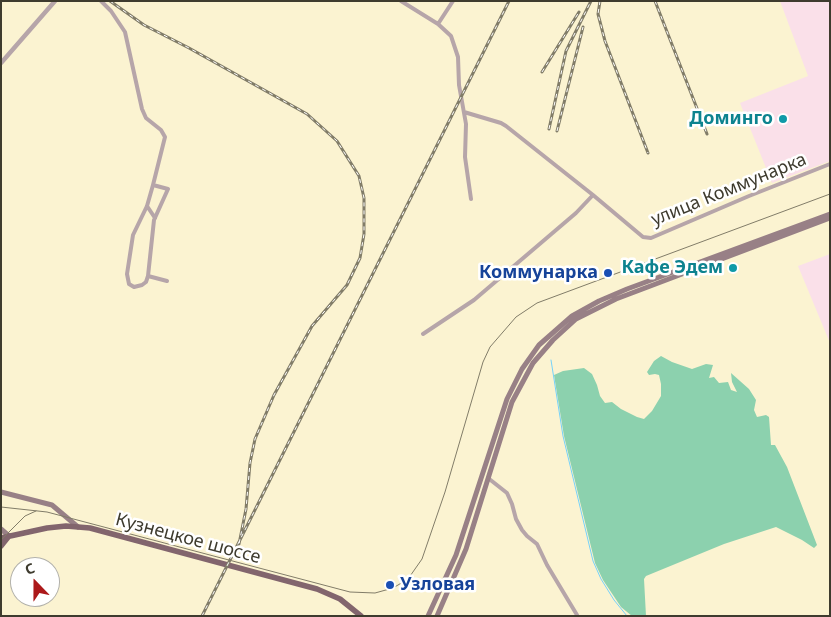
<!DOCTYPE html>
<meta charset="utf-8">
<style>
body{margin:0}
#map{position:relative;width:831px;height:617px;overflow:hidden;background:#fbf3d1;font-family:"Noto Sans",sans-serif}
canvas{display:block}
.frame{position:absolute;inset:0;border:2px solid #3e3b2e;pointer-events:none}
.north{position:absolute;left:10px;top:557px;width:50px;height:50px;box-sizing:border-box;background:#fff;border:1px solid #b2b1ab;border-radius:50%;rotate:338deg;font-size:14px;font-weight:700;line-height:20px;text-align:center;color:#3e3b2e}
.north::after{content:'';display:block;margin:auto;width:18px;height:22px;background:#ac191a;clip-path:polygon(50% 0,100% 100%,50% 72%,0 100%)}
</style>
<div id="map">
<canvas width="831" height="617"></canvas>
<div class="frame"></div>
<div class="north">С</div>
</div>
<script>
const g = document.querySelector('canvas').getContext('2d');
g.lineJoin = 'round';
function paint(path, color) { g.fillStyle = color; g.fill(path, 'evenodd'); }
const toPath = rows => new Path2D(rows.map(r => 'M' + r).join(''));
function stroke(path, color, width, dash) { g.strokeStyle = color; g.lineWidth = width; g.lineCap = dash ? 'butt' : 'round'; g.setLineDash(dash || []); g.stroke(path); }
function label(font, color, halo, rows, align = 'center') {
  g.font = font + ' "Noto Sans",sans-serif'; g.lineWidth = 5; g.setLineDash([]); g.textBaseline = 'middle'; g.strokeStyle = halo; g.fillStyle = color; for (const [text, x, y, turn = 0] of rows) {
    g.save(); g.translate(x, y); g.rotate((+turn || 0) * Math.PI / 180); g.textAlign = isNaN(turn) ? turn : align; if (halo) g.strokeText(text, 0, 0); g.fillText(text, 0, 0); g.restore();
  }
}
const commercial = toPath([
 [780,1,830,1,830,161,772,183,740,103,808,76],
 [830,254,830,343,798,266]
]);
const green = toPath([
 [661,356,672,362,692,369,706,364,713,365,709,378,714,377,719,383,728,382,731,390,737,392,732,382,731,373,749,389,756,400,754,410,757,417,766,415,769,417,771,445,775,445,787,467,817,545,814,548,802,540,776,527,724,544,646,576,644,579,646,616,632,616,621,607,603,580,595,563,564,436,554,375,563,371,584,368,592,374,597,385,600,396,605,403,612,402,621,409,637,417,644,419,652,411,661,396,661,384,659,375,655,374,649,375,647,372,654,361]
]);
const stream = toPath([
 [551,360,563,436,593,561,601,579,614,600,627,616]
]);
const minor = toPath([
 [101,1,111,11,125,32,142,109,146,118,161,130,165,137,153,185,168,189,154,220,148,276,167,281],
 [401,1,438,24,451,36,458,57,459,85,466,124,465,157,471,199],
 [438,24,453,1],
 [464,112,501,123,506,126,593,195,643,237,651,238,749,196,830,164],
 [147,206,155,218],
 [148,276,146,282,142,285,134,287,129,284,127,274,133,235,147,206,153,185],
 [423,334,474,300,576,213,593,195],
 [488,478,507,493,512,504,516,519,522,530,527,536,537,544,547,565,577,615]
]);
const tertiary = toPath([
 [1,63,55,1]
]);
const secondary = toPath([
 [1,492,52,505,78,527],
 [1,529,9,536],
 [428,616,456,555,507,399,522,369,539,345,572,316,599,301,627,289,830,214],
 [437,616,466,549,512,402,533,363,553,340,576,319,616,299,830,218]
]);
const primary = toPath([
 [1,538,47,528,66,526,90,528,317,589,340,599,361,616],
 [1,546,9,536]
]);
const tram = toPath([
 [1,507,47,512,350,592,375,593,393,588,408,579,422,559,445,492,483,362,490,347,516,317,537,303,830,194],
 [1,540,25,516,36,511]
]);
const rail = toPath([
 [110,1,144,25,189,48,307,114,337,141,359,176,364,198,364,234,360,258,347,285,312,326,274,395,255,439,250,463,246,509,239,544],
 [600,1,598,14,605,41,648,153],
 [655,1,707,134],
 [542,72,579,12],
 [549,129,566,51,591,1],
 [557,131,583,27],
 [202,616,509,1]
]);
const markers = [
 [783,119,5,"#0f9aa8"],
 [733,268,5,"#0f9aa8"],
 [608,273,5,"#1a4fb4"],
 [390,585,5,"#1a4fb4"]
];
const cultureNames = [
 ["Доминго",773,119],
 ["Кафе Эдем",723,268]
];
const streetNames = [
 ["улица Коммунарка",729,190,-22],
 ["Кузнецкое шоссе",188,539,15]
];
const transitNames = [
 ["Коммунарка",598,273],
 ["Узловая",400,585,"left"]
];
paint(commercial, '#fae0e9');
paint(green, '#8cd1ae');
stroke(stream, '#75d2fa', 1);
stroke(minor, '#b6a5a9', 4);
stroke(tertiary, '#b6a5a9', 4.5);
stroke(secondary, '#988086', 5);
stroke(primary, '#82656d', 5.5);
stroke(tram, '#817c68', 1);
stroke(rail, '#817c68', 3);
stroke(rail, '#fff', 1, [4]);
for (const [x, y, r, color] of markers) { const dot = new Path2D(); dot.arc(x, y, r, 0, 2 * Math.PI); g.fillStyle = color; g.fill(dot); stroke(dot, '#fff', 2); }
label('bold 18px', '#0d838f', '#fff', cultureNames, 'right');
label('18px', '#3e3b2e', '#fff', streetNames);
label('bold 18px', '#164399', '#fff', transitNames, 'right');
</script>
